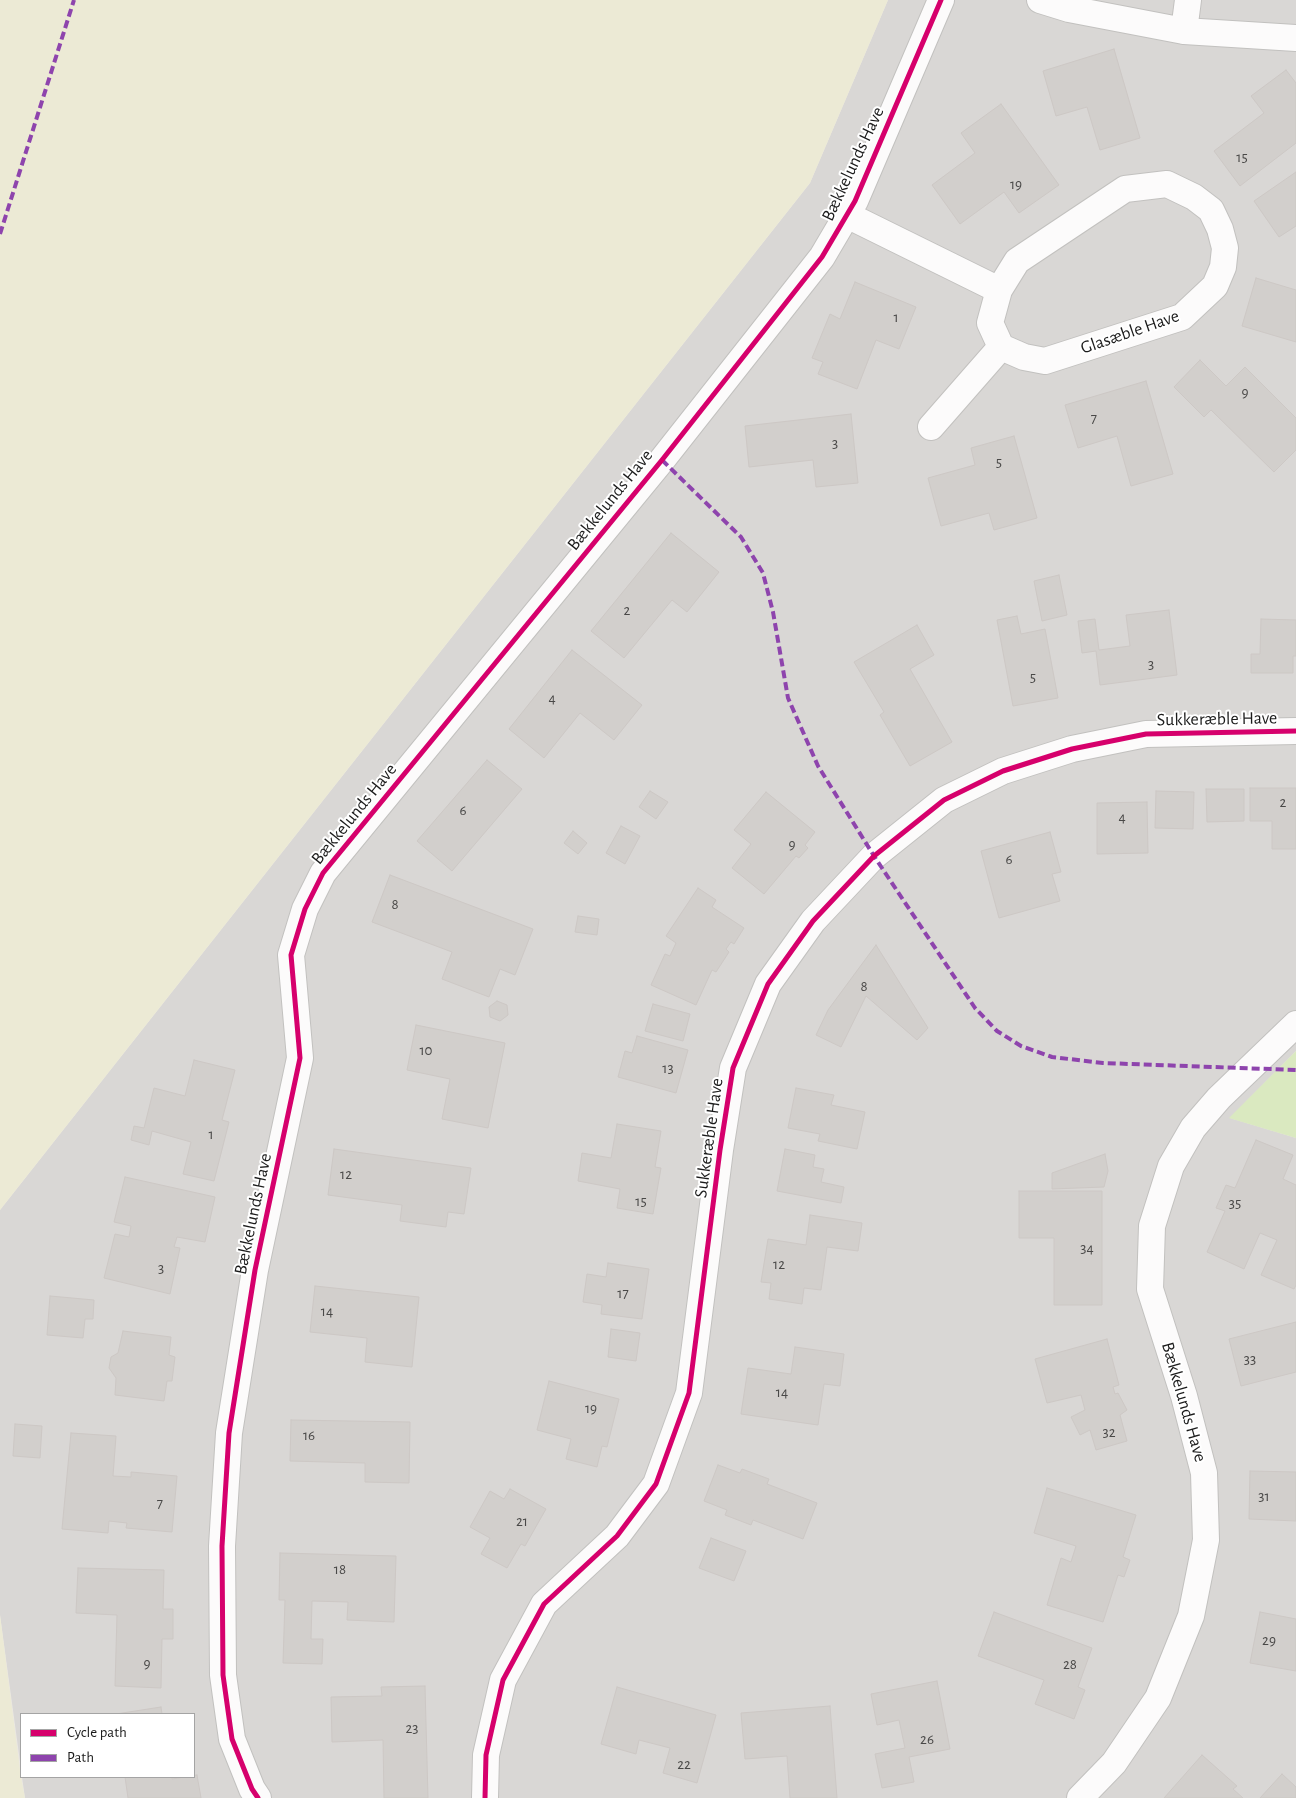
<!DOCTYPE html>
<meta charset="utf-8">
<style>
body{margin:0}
#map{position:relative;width:1296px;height:1798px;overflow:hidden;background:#eae7e3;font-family:"Alegreya Sans",sans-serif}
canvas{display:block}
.legend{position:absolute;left:20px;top:1713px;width:175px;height:65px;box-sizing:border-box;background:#fff;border:1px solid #a4a4a4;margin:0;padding:6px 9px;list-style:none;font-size:15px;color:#1b1b1b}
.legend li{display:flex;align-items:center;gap:10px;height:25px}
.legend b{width:25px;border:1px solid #a4a4a4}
</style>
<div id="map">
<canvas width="1296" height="1798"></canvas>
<ul class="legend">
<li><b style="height:6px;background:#d6006c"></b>Cycle path</li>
<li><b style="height:6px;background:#8e44ad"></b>Path</li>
</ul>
</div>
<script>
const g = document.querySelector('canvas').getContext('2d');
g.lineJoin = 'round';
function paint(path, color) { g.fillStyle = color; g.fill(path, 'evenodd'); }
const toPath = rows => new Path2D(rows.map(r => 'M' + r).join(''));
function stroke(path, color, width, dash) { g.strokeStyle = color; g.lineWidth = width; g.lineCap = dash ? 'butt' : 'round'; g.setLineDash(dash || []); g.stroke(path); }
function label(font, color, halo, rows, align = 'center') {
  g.font = font + ' "Alegreya Sans",sans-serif'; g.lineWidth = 4; g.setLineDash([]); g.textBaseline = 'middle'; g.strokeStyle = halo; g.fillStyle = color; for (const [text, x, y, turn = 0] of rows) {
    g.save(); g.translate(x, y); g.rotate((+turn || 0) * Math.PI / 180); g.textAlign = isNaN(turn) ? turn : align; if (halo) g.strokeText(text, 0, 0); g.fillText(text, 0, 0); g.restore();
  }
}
const residential = toPath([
 [888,0,1296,0,1296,1051,1230,1118,1296,1138,1296,1798,25,1798,22,1777,194,1777,194,1714,21,1714,21,1769,0,1615,0,1210,810,183]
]);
const farmland = toPath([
 [0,0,888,0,810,183,0,1210],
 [0,1615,21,1777,25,1798,0,1798]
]);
const grass = toPath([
 [1296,1051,1296,1138,1229,1118]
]);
const building = toPath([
 [1114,49,1140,138,1100,150,1087,107,1056,116,1043,71,1114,49],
 [1286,70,1296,83,1296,143,1240,186,1214,151,1264,113,1251,96,1286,70],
 [1001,104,1059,185,1019,213,1004,192,960,224,932,185,975,153,961,133,1001,104],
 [1296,172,1296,226,1279,237,1254,201,1296,172],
 [1256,278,1296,290,1296,342,1242,326,1256,278],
 [855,282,916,307,899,349,876,340,857,389,818,374,823,362,812,358,830,314,840,319,855,282],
 [1200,360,1226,386,1245,367,1296,418,1296,450,1274,472,1211,410,1204,417,1174,387,1200,360],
 [1146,381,1173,474,1131,486,1117,436,1078,448,1065,405,1146,381],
 [851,414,858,483,816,487,813,460,749,467,745,426,851,414],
 [1014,436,1037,518,994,530,989,513,941,526,928,478,975,465,971,448,1014,436],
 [671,533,719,572,687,612,672,600,624,658,591,631,671,533],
 [1059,575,1067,615,1042,621,1034,581,1059,575],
 [1169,610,1177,675,1100,685,1096,651,1082,653,1078,621,1095,619,1099,650,1130,646,1126,615,1169,610],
 [1017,616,1021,634,1045,629,1058,698,1013,706,997,620,1017,616],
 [1261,619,1296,620,1296,656,1293,656,1293,673,1251,673,1251,654,1260,654,1261,619],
 [917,625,934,655,910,669,952,742,910,766,880,715,884,712,854,662,917,625],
 [572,650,642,705,614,740,580,713,544,758,509,729,572,650],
 [487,760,522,789,452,871,417,841,487,760],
 [1250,788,1296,788,1296,849,1272,849,1272,821,1250,821,1250,788],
 [1206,789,1244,789,1244,821,1207,822,1206,789],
 [650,791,668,802,656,819,639,807,650,791],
 [1156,791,1194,792,1193,829,1155,828,1156,791],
 [766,792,815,832,805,845,808,848,799,858,796,856,764,894,732,868,751,844,734,830,766,792],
 [1147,802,1148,853,1097,854,1097,803,1147,802],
 [621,826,640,836,625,864,606,853,621,826],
 [573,831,587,843,578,854,564,843,573,831],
 [1050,832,1061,872,1052,874,1060,901,999,918,981,851,1050,832],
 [390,875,533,929,515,975,500,969,489,997,442,979,452,952,372,922,390,875],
 [698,888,716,900,712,907,744,928,734,944,731,942,726,949,729,952,716,972,712,970,696,1005,651,985,665,954,670,956,676,943,666,936,698,888],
 [578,916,599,919,597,935,575,932,578,916],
 [876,945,928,1028,917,1040,866,996,841,1047,816,1035,828,1010,876,945],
 [497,1001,507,1005,508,1015,500,1021,490,1017,489,1007,497,1001],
 [653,1004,690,1014,683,1041,645,1031,653,1004],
 [416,1025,505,1043,488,1128,442,1119,450,1079,407,1070,416,1025],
 [637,1036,688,1050,676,1093,618,1077,625,1051,632,1053,637,1036],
 [194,1060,235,1070,222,1120,229,1122,214,1181,183,1174,191,1142,152,1131,149,1145,131,1140,134,1126,144,1128,154,1088,185,1096,194,1060],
 [796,1088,834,1095,831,1105,865,1112,857,1149,818,1141,820,1134,788,1128,796,1088],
 [617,1124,661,1131,655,1167,661,1168,653,1214,617,1208,620,1189,578,1181,582,1153,611,1158,617,1124],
 [1256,1140,1293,1155,1283,1179,1296,1185,1296,1285,1294,1289,1261,1275,1277,1240,1260,1233,1244,1269,1207,1252,1225,1211,1216,1208,1226,1185,1235,1188,1256,1140],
 [334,1149,471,1168,464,1214,448,1212,446,1227,400,1221,402,1205,328,1195,334,1149],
 [785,1149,815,1155,813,1167,824,1169,821,1182,844,1187,841,1203,777,1191,785,1149],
 [1105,1154,1108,1171,1104,1187,1052,1189,1052,1173,1105,1154],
 [125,1177,215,1197,205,1242,177,1237,174,1247,180,1248,170,1294,104,1278,115,1234,129,1237,131,1226,114,1222,125,1177],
 [1019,1191,1102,1191,1102,1305,1054,1305,1054,1238,1019,1238,1019,1191],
 [810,1215,862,1223,858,1251,827,1247,821,1290,804,1288,802,1304,769,1299,771,1283,761,1282,768,1239,806,1245,810,1215],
 [608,1263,649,1269,642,1319,601,1314,602,1305,583,1302,587,1274,606,1277,608,1263],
 [315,1286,419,1297,412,1367,365,1362,367,1338,310,1332,315,1286],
 [50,1296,94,1300,93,1319,85,1319,83,1338,47,1335,50,1296],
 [1296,1322,1296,1372,1241,1386,1229,1339,1296,1322],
 [611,1329,640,1333,636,1361,608,1357,611,1329],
 [123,1331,171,1337,169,1355,175,1357,172,1381,167,1381,164,1401,115,1395,116,1378,109,1368,111,1357,118,1353,123,1331],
 [1107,1339,1119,1385,1113,1387,1115,1394,1118,1393,1127,1410,1120,1415,1127,1441,1096,1450,1090,1430,1080,1435,1071,1417,1085,1410,1081,1395,1047,1403,1035,1359,1107,1339],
 [795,1347,844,1354,840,1386,824,1384,818,1425,741,1414,748,1368,791,1374,795,1347],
 [549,1381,619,1399,607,1447,602,1446,597,1467,566,1459,571,1439,537,1430,549,1381],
 [291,1420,410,1422,409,1483,365,1482,365,1463,290,1461,291,1420],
 [15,1424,42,1426,40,1458,13,1456,15,1424],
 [71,1433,116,1436,113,1476,131,1477,131,1472,177,1476,172,1532,126,1528,127,1523,109,1521,108,1533,62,1529,71,1433],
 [718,1465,740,1473,742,1469,769,1479,767,1484,817,1503,803,1539,753,1520,751,1525,725,1515,727,1510,704,1501,718,1465],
 [1250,1471,1296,1472,1296,1521,1249,1519,1250,1471],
 [1047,1488,1136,1515,1123,1557,1130,1560,1124,1577,1118,1575,1103,1622,1047,1605,1061,1558,1071,1562,1076,1546,1034,1533,1047,1488],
 [510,1489,546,1509,525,1546,521,1544,507,1568,481,1554,490,1538,470,1527,490,1491,504,1499,510,1489],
 [711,1538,746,1551,734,1581,699,1568,711,1538],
 [280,1553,396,1556,394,1622,347,1620,348,1602,312,1601,311,1639,323,1639,322,1664,283,1663,285,1600,279,1600,280,1553],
 [78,1568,164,1570,163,1609,173,1609,173,1639,162,1639,161,1688,115,1686,117,1615,76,1613,78,1568],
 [994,1612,1092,1648,1078,1687,1085,1690,1074,1719,1035,1704,1044,1680,978,1656,994,1612],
 [1260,1612,1296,1619,1296,1671,1250,1663,1260,1612],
 [937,1681,950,1749,909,1757,914,1782,882,1788,875,1754,905,1748,899,1720,877,1725,871,1694,937,1681],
 [425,1686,428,1798,384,1798,383,1740,332,1742,331,1697,382,1696,381,1687,425,1686],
 [617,1687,716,1715,697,1783,663,1773,670,1748,639,1740,636,1754,601,1744,617,1687],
 [830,1706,837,1798,790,1798,787,1756,745,1759,741,1713,830,1706],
 [161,1707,162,1714,116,1714,161,1707],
 [1202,1755,1237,1786,1233,1789,1243,1798,1164,1798,1202,1755],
 [1282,1774,1296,1787,1296,1798,1260,1798,1282,1774],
 [197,1775,201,1798,128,1798,125,1777,172,1777,172,1779,197,1775]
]);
const street = toPath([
 [1040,0,1069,9,1184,31,1296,38],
 [1184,31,1188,0],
 [847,215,999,290],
 [931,427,1001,347,1024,357,1045,361,1182,317,1215,286,1223,267,1225,248,1220,229,1211,210,1194,197,1167,184,1125,189,1017,261,999,290,990,323,1001,347],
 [258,1798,252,1789,232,1739,223,1675,222,1546,229,1433,255,1270,300,1058,291,955,305,909,323,873,662,460,822,257,855,201,941,0],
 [485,1798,486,1755,503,1680,544,1604,617,1536,656,1484,689,1393,720,1150,733,1068,768,984,813,921,874,856,944,800,1003,771,1072,749,1146,734,1296,731],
 [1080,1798,1114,1763,1158,1698,1191,1616,1206,1540,1204,1473,1184,1396,1150,1289,1152,1226,1171,1166,1193,1128,1219,1098,1296,1024]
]);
const quiet = toPath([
 [0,234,74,0],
 [662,460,741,537,763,573,773,612,788,698,818,766,874,856,975,1008,997,1031,1021,1046,1052,1057,1103,1063,1296,1070]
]);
const cycleway = toPath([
 [258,1798,252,1789,232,1739,223,1675,222,1546,229,1433,255,1270,300,1058,291,955,305,909,323,873,662,460,822,257,855,201,941,0],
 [485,1798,486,1755,503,1680,544,1604,617,1536,656,1484,689,1393,720,1150,733,1068,768,984,813,921,874,856,944,800,1003,771,1072,749,1146,734,1296,731]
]);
const numberNames = [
 ["15",1242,157],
 ["19",1016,184],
 ["1",896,317],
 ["9",1245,392],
 ["7",1094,418],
 ["3",835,443],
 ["5",999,462],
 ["2",627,610],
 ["3",1151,664],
 ["5",1033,677],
 ["4",552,698],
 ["2",1283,802],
 ["6",463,810],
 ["4",1122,817],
 ["9",792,844],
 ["6",1009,859],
 ["8",395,904],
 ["8",864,986],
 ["10",426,1050],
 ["13",668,1068],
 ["1",211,1134],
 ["12",346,1174],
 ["15",641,1201],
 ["35",1235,1203],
 ["34",1087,1248],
 ["12",779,1264],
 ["3",161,1268],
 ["17",623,1293],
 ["14",327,1311],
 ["33",1250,1359],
 ["14",782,1392],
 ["19",591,1408],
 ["32",1109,1432],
 ["16",309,1435],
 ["31",1264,1496],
 ["7",160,1503],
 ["21",522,1521],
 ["18",340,1569],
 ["29",1269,1640],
 ["9",147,1663],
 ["28",1070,1664],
 ["23",412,1728],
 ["26",927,1739],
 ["22",684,1764]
];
const streetNames = [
 ["Bækkelunds Have",853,164,-65],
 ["Glasæble Have",1130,332,-19],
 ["Bækkelunds Have",610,500,-51],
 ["Sukkeræble Have",1217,719,-1],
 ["Bækkelunds Have",354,814,-51],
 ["Sukkeræble Have",709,1138,-82],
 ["Bækkelunds Have",253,1214,-78],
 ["Bækkelunds Have",1184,1402,74]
];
paint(residential, '#d9d7d5');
paint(farmland, '#ecead5');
paint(grass, '#dae9c0');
paint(building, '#d2cfcc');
stroke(building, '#cdc8c5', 1);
stroke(street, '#c2c1bf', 28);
stroke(street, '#fcfbfb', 26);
stroke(quiet, '#8e44ad', 4, [8, 4]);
stroke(cycleway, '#d6006c', 5);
label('15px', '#494847', null, numberNames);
label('18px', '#1b1b1b', '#fff', streetNames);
</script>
